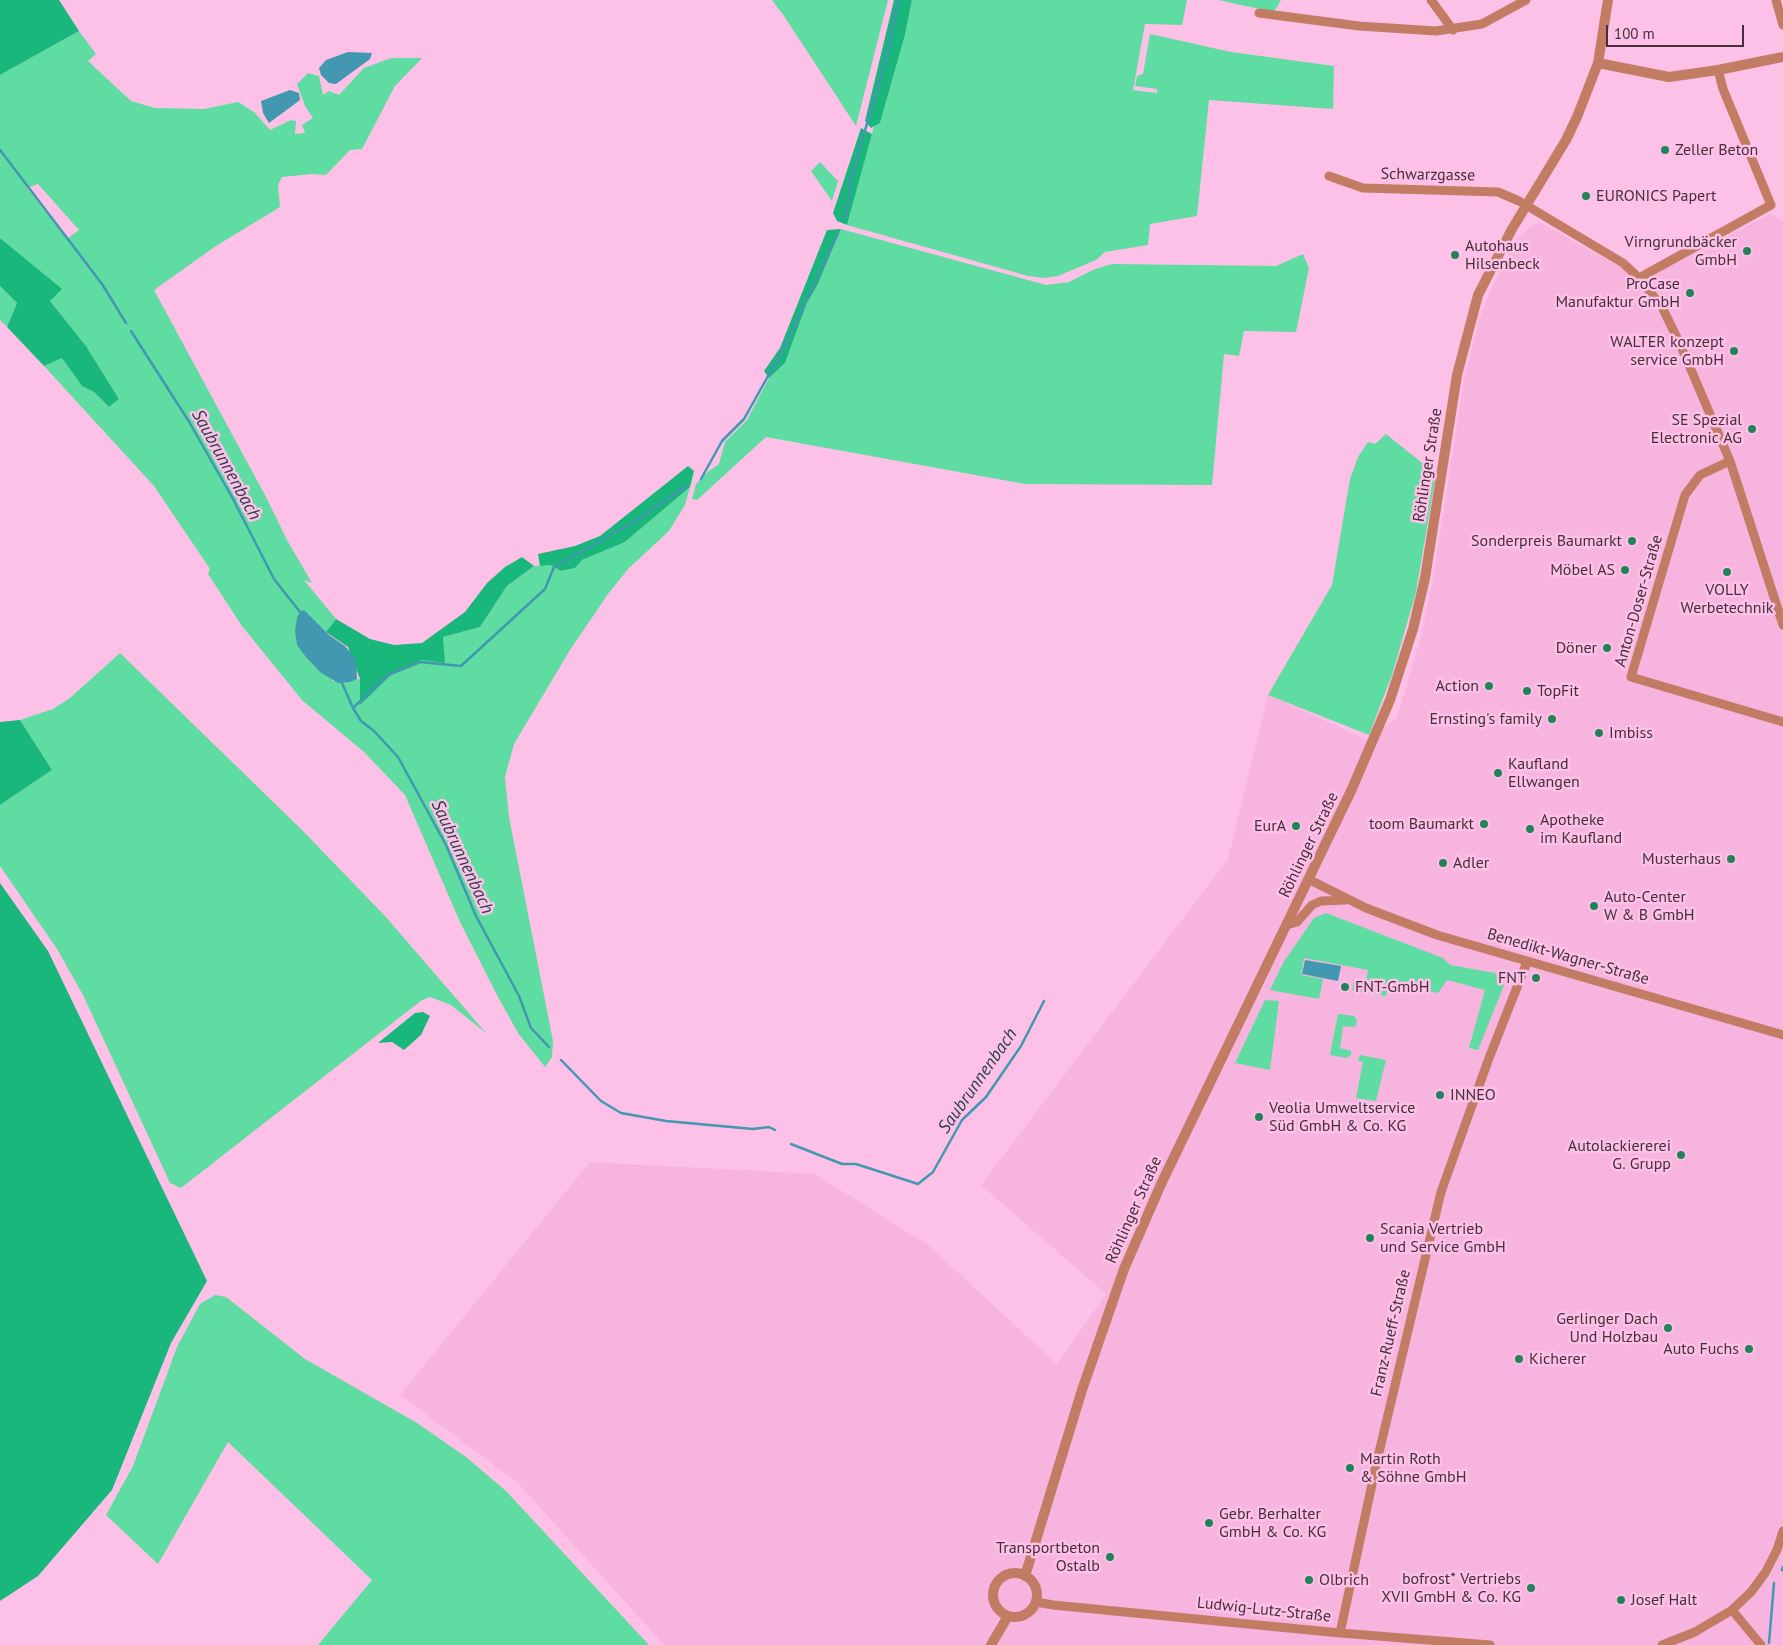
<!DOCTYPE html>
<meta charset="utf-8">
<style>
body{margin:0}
#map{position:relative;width:1783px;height:1645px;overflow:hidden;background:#fdc1e7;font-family:"PT Sans",sans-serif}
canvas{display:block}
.scale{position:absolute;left:1606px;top:25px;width:138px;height:22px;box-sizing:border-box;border:2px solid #462e3d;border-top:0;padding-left:6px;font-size:15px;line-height:18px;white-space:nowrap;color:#462e3d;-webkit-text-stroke:4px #fdc1e7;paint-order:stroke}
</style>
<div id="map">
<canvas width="1783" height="1645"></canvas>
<div class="scale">100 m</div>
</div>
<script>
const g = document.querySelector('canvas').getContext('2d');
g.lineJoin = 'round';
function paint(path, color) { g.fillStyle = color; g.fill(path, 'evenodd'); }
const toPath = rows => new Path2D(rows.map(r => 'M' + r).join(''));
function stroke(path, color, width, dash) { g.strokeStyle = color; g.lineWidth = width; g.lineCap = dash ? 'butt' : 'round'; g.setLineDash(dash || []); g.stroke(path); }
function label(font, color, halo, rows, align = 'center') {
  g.font = font + ' "PT Sans",sans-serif'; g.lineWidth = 5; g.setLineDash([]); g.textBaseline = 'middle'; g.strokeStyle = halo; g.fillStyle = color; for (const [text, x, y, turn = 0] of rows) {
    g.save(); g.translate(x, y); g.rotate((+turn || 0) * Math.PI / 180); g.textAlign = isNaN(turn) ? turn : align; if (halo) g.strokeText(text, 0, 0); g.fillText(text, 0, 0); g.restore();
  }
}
const built = toPath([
 [1770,214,1783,221,1783,1645,664,1645,518,1483,400,1395,590,1162,815,1174,928,1245,1057,1364,1106,1294,981,1185,1228,859,1268,695,1368,740,1397,718,1421,636,1433,580,1464,380,1480,317,1492,287,1518,238,1529,228,1539,222,1619,266,1643,284,1665,268]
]);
const green = toPath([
 [772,0,888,0,856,126,784,16],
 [912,0,1187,0,1182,25,1145,24,1133,90,1157,93,1157,89,1135,86,1137,76,1143,74,1150,34,1231,52,1334,66,1333,109,1209,100,1197,216,1150,224,1148,245,1105,252,1096,260,1058,276,1044,278,1028,276,847,225,874,126,880,123,905,35],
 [1218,0,1281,0,1274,12],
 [79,31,96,54,88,61,131,101,155,108,204,109,238,102,254,112,270,130,291,120,296,121,295,134,305,133,302,125,313,118,305,106,297,84,308,73,319,76,323,95,329,91,339,95,364,68,391,58,422,58,395,86,362,149,350,150,326,175,312,174,282,177,278,185,280,207,216,246,154,290,266,497,287,540,312,583,304,580,336,619,326,632,300,611,298,639,333,681,360,679,382,683,394,672,422,660,443,637,480,627,507,586,534,566,550,565,561,571,575,568,582,560,625,542,690,487,685,505,669,531,628,569,608,594,570,650,514,744,505,777,509,817,553,1041,552,1057,545,1067,518,1033,498,997,460,922,405,795,364,752,302,700,242,626,208,574,210,569,154,486,44,366,62,357,82,386,94,392,109,407,119,399,86,346,50,301,61,289,0,238,0,75],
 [38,184,79,230,67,239,27,188],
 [820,162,838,181,832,201,811,171],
 [841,229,1046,285,1069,282,1095,269,1112,264,1276,266,1303,254,1309,268,1296,332,1244,331,1239,356,1224,354,1212,485,1025,484,766,437,697,500,692,499,696,484,709,471,719,464,725,442,747,420,769,378,785,363,807,303,817,286],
 [0,286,17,303,7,327,0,320],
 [1386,434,1436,474,1416,592,1392,675,1369,735,1268,695,1332,585,1350,479,1358,457,1368,442,1375,444],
 [120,653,302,830,385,916,486,1033,451,1005,430,997,422,1000,181,1188,170,1183,83,995,57,949,0,866,0,805,52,770,20,720,53,709,70,698],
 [1326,913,1443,958,1450,965,1495,973,1504,985,1478,1050,1469,1048,1485,990,1447,980,1438,993,1389,983,1386,996,1352,990,1354,980,1366,982,1368,970,1304,958,1301,975,1323,979,1319,999,1270,990,1283,963,1314,918],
 [1265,1000,1279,1001,1270,1070,1235,1063],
 [1338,1014,1354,1016,1357,1021,1355,1027,1343,1026,1340,1048,1351,1051,1351,1055,1347,1058,1330,1055],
 [1360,1055,1386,1060,1376,1101,1356,1098,1363,1062,1358,1061],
 [215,1295,226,1297,305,1359,417,1423,466,1457,506,1491,649,1645,318,1645,372,1580,228,1442,158,1564,106,1515,133,1466,177,1347,200,1304]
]);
const forest = toPath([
 [0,0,59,0,79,31,0,75],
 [894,0,912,0,905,35,880,123,871,128,865,121],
 [861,128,872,134,847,225,837,221,833,213],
 [841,229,817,286,807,303,785,363,769,378,764,371,780,348,827,230],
 [0,238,62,289,50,301,86,346,119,399,109,407,94,392,82,386,62,358,44,366,7,327,17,303,0,286],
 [688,466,694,471,690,487,625,542,582,560,575,568,561,571,550,565,540,566,538,554,575,546,600,536],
 [522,557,534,566,507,586,480,627,443,637,445,663,422,660,394,672,360,705,360,679,348,647,326,632,336,619,370,639,394,645,422,643,465,612,487,583,505,567],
 [20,720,52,770,0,805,0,722],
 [0,883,48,951,207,1281,171,1343,112,1490,38,1576,0,1601],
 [423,1012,430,1016,421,1035,404,1050,392,1042,378,1043,415,1013]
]);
const water = toPath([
 [348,52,372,53,370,59,336,84,329,83,321,75,319,68,326,60],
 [290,90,299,93,300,100,269,123,263,113,261,101],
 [304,610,329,635,345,646,356,659,357,679,350,682,338,683,320,672,306,657,297,645,295,631,297,618,300,612],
 [1305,960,1341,966,1338,981,1302,974]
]);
const stream = toPath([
 [0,150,102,284,126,323],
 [844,219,848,205,850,182,889,48,898,0],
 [131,331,188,420,232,497,274,579,300,612],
 [701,479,722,441,744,419,786,344,838,233],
 [342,683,353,708,361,721,374,731,398,757,446,845,476,916,519,996,531,1028,549,1047],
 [353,708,388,675,420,662,461,666,545,589,554,567,634,522,686,486],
 [561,1060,601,1101,621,1113,666,1121,753,1129,769,1127,775,1130],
 [791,1144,842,1164,856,1164,918,1184,933,1172,962,1120,986,1097,1021,1046,1044,1001],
 [1782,1570,1783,1567],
 [1769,1643,1774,1583]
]);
const minor = toPath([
 [1431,0,1453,30],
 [1776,0,1783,25],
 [1259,13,1359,26,1436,31,1482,24,1526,0],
 [1329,176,1363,188,1498,192,1519,201,1623,263,1639,278,1662,307,1680,344,1730,461,1783,625],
 [1639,278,1771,205,1723,89,1718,70],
 [1730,461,1700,475,1685,495,1631,677,1783,722],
 [1308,879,1366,908,1437,935,1783,1035],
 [1287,925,1297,922,1312,905,1321,901,1346,900],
 [1036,1602,1053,1605,1340,1633,1490,1645],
 [1732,1610,1761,1645],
 [1340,1633,1377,1461,1441,1192,1489,1058,1527,962],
 [1662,1645,1695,1632,1732,1610,1751,1592,1765,1573,1777,1550,1783,1531]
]);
const tertiary = toPath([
 [1598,63,1669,77,1718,70,1783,57],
 '993 1595a22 22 0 1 1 44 0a22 22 0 1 1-44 0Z',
 [1025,1576,1082,1390,1124,1269,1162,1182,1351,791,1390,700,1413,629,1425,578,1457,375,1478,295,1512,229,1566,140,1577,117,1598,63,1608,0],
 [991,1645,1008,1616]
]);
const markers = [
 [1665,150,5,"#228259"],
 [1586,196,5,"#228259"],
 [1747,251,5,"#228259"],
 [1455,255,5,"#228259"],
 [1690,293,5,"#228259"],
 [1734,351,5,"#228259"],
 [1752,429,5,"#228259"],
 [1632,541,5,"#228259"],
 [1625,570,5,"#228259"],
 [1727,572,5,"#228259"],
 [1607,648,5,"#228259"],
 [1489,686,5,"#228259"],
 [1527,691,5,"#228259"],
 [1552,719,5,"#228259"],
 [1599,733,5,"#228259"],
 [1498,773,5,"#228259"],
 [1484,824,5,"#228259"],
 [1296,826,5,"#228259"],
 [1530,829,5,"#228259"],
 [1731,859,5,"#228259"],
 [1443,863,5,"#228259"],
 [1594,906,5,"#228259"],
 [1536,978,5,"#228259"],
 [1345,987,5,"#228259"],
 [1440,1095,5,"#228259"],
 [1259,1117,5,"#228259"],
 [1681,1155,5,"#228259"],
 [1370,1238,5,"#228259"],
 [1668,1328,5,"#228259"],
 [1749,1349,5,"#228259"],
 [1519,1359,5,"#228259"],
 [1350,1468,5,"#228259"],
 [1209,1523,5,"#228259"],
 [1110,1557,5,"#228259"],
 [1309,1580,5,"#228259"],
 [1531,1588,5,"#228259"],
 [1621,1600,5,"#228259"]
];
const poiNames = [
 ["Zeller Beton",1675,150],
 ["EURONICS Papert",1596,196],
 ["Virngrundbäcker",1737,242,"right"],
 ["GmbH",1737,260,"right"],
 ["Autohaus",1465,246],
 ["Hilsenbeck",1465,264],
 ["ProCase",1680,284,"right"],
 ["Manufaktur GmbH",1680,302,"right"],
 ["WALTER konzept",1724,342,"right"],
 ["service GmbH",1724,360,"right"],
 ["SE Spezial",1742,420,"right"],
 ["Electronic AG",1742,438,"right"],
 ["Sonderpreis Baumarkt",1622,541,"right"],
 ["Möbel AS",1615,570,"right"],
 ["VOLLY",1727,590,"center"],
 ["Werbetechnik",1727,608,"center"],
 ["Döner",1597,648,"right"],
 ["Action",1479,686,"right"],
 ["TopFit",1537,691],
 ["Ernsting's family",1542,719,"right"],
 ["Imbiss",1609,733],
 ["Kaufland",1508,764],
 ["Ellwangen",1508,782],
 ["Apotheke",1540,820],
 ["im Kaufland",1540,838],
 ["toom Baumarkt",1474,824,"right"],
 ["EurA",1286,826,"right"],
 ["Musterhaus",1721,859,"right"],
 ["Adler",1453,863],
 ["Auto-Center",1604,897],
 ["W & B GmbH",1604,915],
 ["FNT",1526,978,"right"],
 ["FNT-GmbH",1355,987],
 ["INNEO",1450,1095],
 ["Veolia Umweltservice",1269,1108],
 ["Süd GmbH & Co. KG",1269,1126],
 ["Autolackiererei",1671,1146,"right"],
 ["G. Grupp",1671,1164,"right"],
 ["Scania Vertrieb",1380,1229],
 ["und Service GmbH",1380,1247],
 ["Gerlinger Dach",1658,1319,"right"],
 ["Und Holzbau",1658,1337,"right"],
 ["Auto Fuchs",1739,1349,"right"],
 ["Kicherer",1529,1359],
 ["Martin Roth",1360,1459],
 ["& Söhne GmbH",1360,1477],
 ["Gebr. Berhalter",1219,1514],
 ["GmbH & Co. KG",1219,1532],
 ["Transportbeton",1100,1548,"right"],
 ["Ostalb",1100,1566,"right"],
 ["bofrost* Vertriebs",1521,1579,"right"],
 ["XVII GmbH & Co. KG",1521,1597,"right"],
 ["Olbrich",1319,1580],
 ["Josef Halt",1631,1600]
];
const streetNames = [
 ["Schwarzgasse",1428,175,1],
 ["Röhlinger Straße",1428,465,-81],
 ["Anton-Doser-Straße",1639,601,-74],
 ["Röhlinger Straße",1309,845,-64],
 ["Benedikt-Wagner-Straße",1568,957,16],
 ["Röhlinger Straße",1134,1210,-66],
 ["Franz-Rueff-Straße",1391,1333,-77],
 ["Ludwig-Lutz-Straße",1264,1610,6]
];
const waterNames = [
 ["Saubrunnenbach",226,465,61],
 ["Saubrunnenbach",462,857,65],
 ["Saubrunnenbach",978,1081,-55]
];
paint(built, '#f6b4df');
paint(green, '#5fdca2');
paint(forest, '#1ab77c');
paint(water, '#4297b1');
stroke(stream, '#4297b1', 2.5);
stroke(minor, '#c27c63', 9);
stroke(tertiary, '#c27c63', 10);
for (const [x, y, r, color] of markers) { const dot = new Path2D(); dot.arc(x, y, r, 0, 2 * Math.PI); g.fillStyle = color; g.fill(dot); stroke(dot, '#fdc1e7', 2); }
label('16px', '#462e3d', '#fdc1e7', poiNames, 'left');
label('16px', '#462e3d', '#fdc1e7', streetNames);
label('italic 18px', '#28434c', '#fdc1e7', waterNames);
</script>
